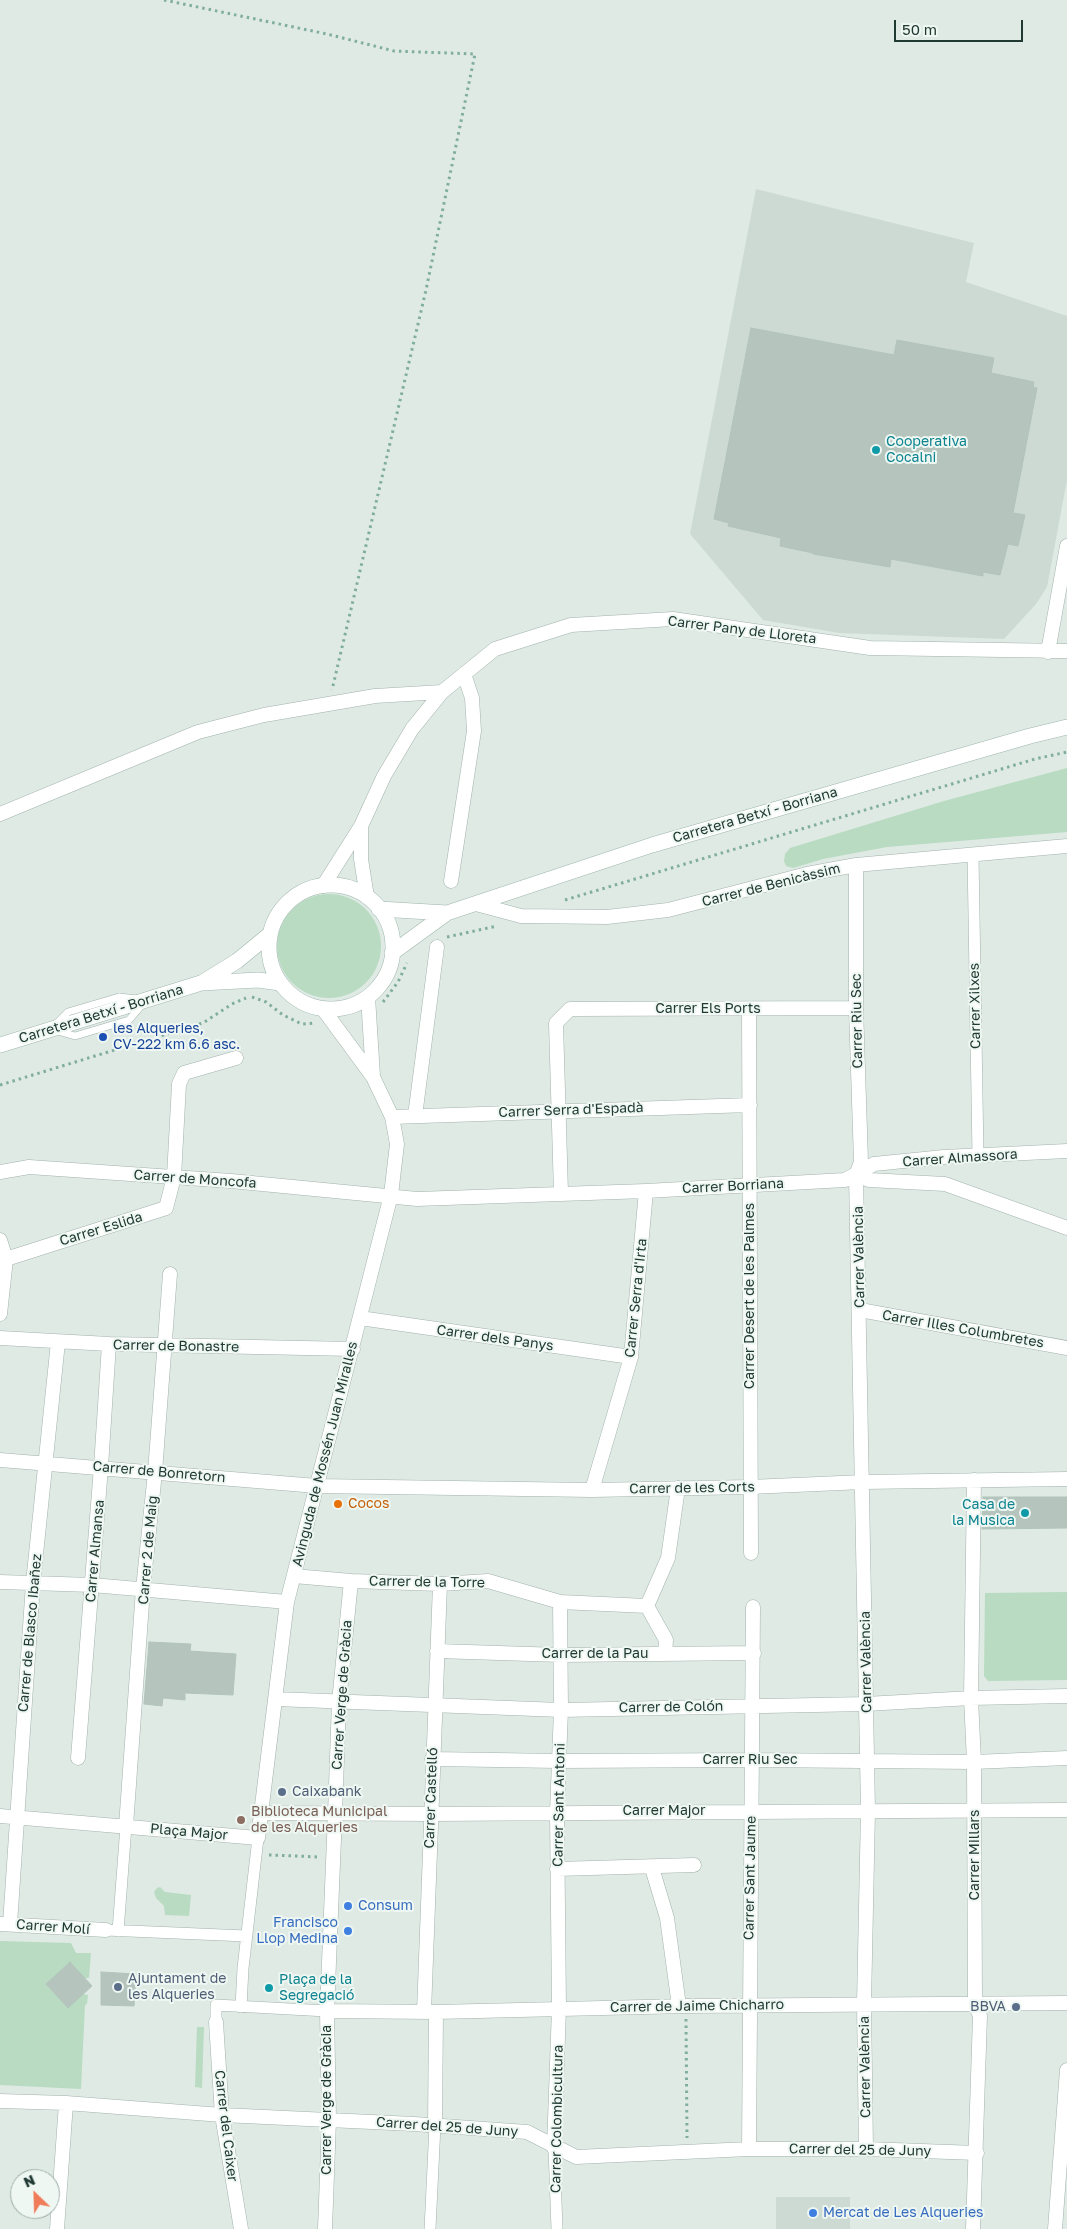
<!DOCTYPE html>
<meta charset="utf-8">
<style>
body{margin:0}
#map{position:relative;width:1067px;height:2229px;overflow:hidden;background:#dfeae5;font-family:"Golos Text",sans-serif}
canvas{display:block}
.north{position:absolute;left:10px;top:2169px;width:50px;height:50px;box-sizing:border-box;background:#eff7f3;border:1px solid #9caba6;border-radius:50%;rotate:336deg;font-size:14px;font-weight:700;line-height:20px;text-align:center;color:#203a33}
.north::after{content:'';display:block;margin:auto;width:18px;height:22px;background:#f07b58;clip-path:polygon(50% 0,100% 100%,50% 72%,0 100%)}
.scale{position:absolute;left:894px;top:20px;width:129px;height:22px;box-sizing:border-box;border:2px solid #203a33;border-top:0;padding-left:6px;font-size:15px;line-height:18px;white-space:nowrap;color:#203a33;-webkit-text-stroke:4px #eff7f3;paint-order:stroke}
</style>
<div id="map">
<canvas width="1067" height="2229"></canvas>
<div class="north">N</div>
<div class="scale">50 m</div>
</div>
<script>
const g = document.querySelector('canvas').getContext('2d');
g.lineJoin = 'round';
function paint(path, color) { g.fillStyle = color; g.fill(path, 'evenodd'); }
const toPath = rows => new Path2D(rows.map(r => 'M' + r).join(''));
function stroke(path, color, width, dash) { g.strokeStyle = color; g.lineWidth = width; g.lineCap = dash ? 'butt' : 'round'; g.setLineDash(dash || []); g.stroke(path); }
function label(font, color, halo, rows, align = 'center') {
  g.font = font + ' "Golos Text",sans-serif'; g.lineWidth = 4; g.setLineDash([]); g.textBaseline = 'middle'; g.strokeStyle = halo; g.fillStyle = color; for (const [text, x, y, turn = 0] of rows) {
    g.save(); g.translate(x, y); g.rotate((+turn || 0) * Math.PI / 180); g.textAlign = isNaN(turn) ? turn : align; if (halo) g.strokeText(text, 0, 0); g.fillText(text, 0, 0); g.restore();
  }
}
const built = toPath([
 [756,189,974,243,966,282,1067,316,1067,480,1047,587,1036,604,1004,639,839,633,763,620,690,534],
 [776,2197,850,2197,850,2229,776,2229]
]);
const green = toPath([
 [1067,768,1067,832,887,847,823,859,793,868,786,866,784,861,785,854,790,848,944,801],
 '277 946a52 52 0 1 1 104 0a52 52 0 1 1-104 0Z',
 [1067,1592,1067,1680,988,1681,984,1676,985,1593],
 [160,1887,165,1892,191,1895,189,1916,165,1915,164,1906,156,1898,154,1892,157,1888],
 [0,1941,71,1943,76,1953,91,1953,89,1978,84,1978,70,1962,46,1984,68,2008,82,1994,88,1995,87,2004,85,2005,81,2089,0,2085],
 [197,2027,204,2027,202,2088,195,2087]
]);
const building = toPath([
 [751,328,894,355,897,340,994,358,991,373,1034,382,1033,387,1037,388,1013,513,1025,515,1018,546,1008,544,1000,575,983,572,983,576,891,559,890,567,813,554,813,553,780,546,781,538,728,526,729,523,714,519,751,328],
 [983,1497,1067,1497,1067,1528,982,1529,983,1497],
 [149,1642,191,1644,190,1651,236,1654,233,1695,185,1693,185,1700,163,1698,162,1706,144,1704,149,1642],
 [70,1962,92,1986,68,2008,46,1984,70,1962],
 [101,1972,136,1974,134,2006,101,2005,101,1972]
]);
const path = toPath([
 [164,0,327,34,394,51,475,54,426,290,332,690],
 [565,900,1035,759,1067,752],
 [447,937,497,926],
 [252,997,266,1002,283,1015,302,1024,315,1023],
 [383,1002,398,982,407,963],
 [0,1085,203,1023,232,1004,246,998],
 [269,1855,320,1857],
 [686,2019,687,2138]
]);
const service = toPath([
 [119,997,146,1000,129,1020,75,1036,51,1029,68,1012,119,997]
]);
const pedestrian = toPath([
 [973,855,978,1156],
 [106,1930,246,1936],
 [118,1931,126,1826],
 [241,2007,243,1968,258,1838],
 [216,2022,216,2005,327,2011],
 [554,2148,557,2229],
 [430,2229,435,2125]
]);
const minor = toPath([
 [1048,652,1067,546],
 [0,814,198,732,264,715,375,696,442,692],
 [361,826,361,859,367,897],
 [856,865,856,1008,861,1162,856,1175,868,1810,864,2004,866,2149],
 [451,881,474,731,472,698,464,674],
 [323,886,361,826,384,776,412,729,442,692,495,649,571,625,673,619,870,648,1067,651],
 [476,904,521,916,607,917,668,910,807,874,856,865,1067,846],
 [368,997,373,1076],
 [749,1010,751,1553],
 [415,1116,437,947],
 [392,1117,750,1105],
 [0,1172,29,1167,231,1181,417,1199,646,1191,845,1180,874,1164,944,1157,1067,1151],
 [856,1175,869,1180,945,1184,1067,1228],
 [561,1193,556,1023,570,1009,856,1008],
 [0,1240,6,1259,0,1314],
 [6,1259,166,1208,174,1177,179,1084,184,1073,236,1058],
 [860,1310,1067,1348],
 [360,1318,631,1357],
 [0,1338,109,1344,353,1349],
 [0,1460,317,1486,592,1490,750,1487,863,1482,1067,1479],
 [592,1490,631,1357,646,1191],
 [294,1576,351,1581,440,1584,488,1581,560,1602,647,1606,668,1558,678,1488],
 [0,1582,92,1585,287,1602],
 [647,1606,666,1640,665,1654],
 [437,1651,561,1655,754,1653],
 [275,1699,561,1710,866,1704,971,1698,1067,1696],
 [78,1758,101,1467,109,1344],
 [432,1759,559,1761,752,1760,974,1762,1067,1758],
 [260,1813,431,1814,1067,1810],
 [0,1816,258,1838,287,1602,391,1195,397,1144,392,1117,373,1077,323,1009],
 [126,1826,143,1589,155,1472,170,1274],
 [652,1868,667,1918,679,2006],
 [557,1869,694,1865],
 [0,1924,106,1930],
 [10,1924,33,1583,58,1342],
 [327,2011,436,2012,686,2006,1067,2003],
 [424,2012,440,1584],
 [216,2022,222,2115,241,2229],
 [0,2101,66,2103,222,2115,414,2124,527,2132,576,2157,749,2149,866,2149,977,2153],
 [435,2125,436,2012],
 [554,2148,559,2008,557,1812,561,1710,560,1602],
 [749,2149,753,1607],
 [57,2229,66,2103],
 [325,2229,329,2120,327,2011,335,1814,339,1702,351,1581],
 [973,2229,980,2016,975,2004,974,1762,971,1698,974,1480],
 [1055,2229,1067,2070]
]);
const secondary = toPath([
 '269 947a62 62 0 1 1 124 0a62 62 0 1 1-124 0Z',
 [379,909,447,913],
 [392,953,447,913,652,845,1030,736,1067,727],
 [203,982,237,961,270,934],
 [0,1045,201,983,258,980,280,983]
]);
const markers = [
 [876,450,5,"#0f9aa8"],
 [103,1037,5,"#1a4fb4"],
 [338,1504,5,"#e8710a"],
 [1025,1513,5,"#0f9aa8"],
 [282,1792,5,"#5c6f8a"],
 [241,1820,5,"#8d6e63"],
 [348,1906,5,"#3f7fe0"],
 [348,1931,5,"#3f7fe0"],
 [118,1987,5,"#5c6f8a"],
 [269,1988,5,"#0f9aa8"],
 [1016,2007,5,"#5c6f8a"],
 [813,2213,5,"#3f7fe0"]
];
const cultureNames = [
 ["Cooperativa",886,442],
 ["Cocalni",886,458],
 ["Casa de",1015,1505,"right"],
 ["la Musica",1015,1521,"right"],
 ["Plaça de la",279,1980],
 ["Segregació",279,1996]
];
const streetNames = [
 ["Carrer Pany de Lloreta",742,630,7],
 ["Carretera Betxí - Borriana",755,815,-16],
 ["Carrer de Benicàssim",771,885,-14],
 ["Carrer Xilxes",975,1006,-91],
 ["Carrer Els Ports",708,1009],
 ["Carretera Betxí - Borriana",101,1014,-17],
 ["Carrer Riu Sec",857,1021,-91],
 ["Carrer Serra d'Espadà",571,1110,-2],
 ["Carrer Almassora",960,1158,-4],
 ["Carrer de Moncofa",195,1179,4],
 ["Carrer Borriana",733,1186,-3],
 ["Carrer Eslida",101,1229,-17],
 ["Carrer València",859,1257,-91],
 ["Carrer Desert de les Palmes",750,1296,-90],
 ["Carrer Serra d'Irta",636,1298,-84],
 ["Carrer Illes Columbretes",963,1329,10],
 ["Carrer dels Panys",495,1338,8],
 ["Carrer de Bonastre",176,1346,1],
 ["Avinguda de Mossén Juan Miralles",325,1454,-76],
 ["Carrer de Bonretorn",159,1472,5],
 ["Carrer de les Corts",692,1488,-1],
 ["Carrer 2 de Maig",148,1550,-85],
 ["Carrer Almansa",95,1551,-85],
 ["Carrer de la Torre",427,1582,1],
 ["Carrer de Blasco Ibañez",30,1633,-85],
 ["Carrer de la Pau",595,1654],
 ["Carrer València",866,1662,-91],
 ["Carrer Verge de Gràcia",342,1695,-86],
 ["Carrer de Colón",671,1707,-1],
 ["Carrer Riu Sec",750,1760],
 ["Carrer Castelló",431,1798,-88],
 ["Carrer Sant Antoni",559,1805,-89],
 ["Carrer Major",664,1811],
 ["Plaça Major",189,1832,5],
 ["Carrer Millars",975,1855,-90],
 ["Carrer Sant Jaume",750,1878,-89],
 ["Carrer Molí",53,1927,4],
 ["Carrer de Jaime Chicharro",697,2006,-1],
 ["Carrer València",865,2067,-91],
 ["Carrer Verge de Gràcia",327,2100,-90],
 ["Carrer Colombicultura",557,2119,-89],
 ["Carrer del Caixer",226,2126,83],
 ["Carrer del 25 de Juny",447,2127,4],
 ["Carrer del 25 de Juny",860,2150,1]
];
const transitNames = [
 ["les Alqueries,",113,1029],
 ["CV-222 km 6.6 asc.",113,1045]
];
const foodNames = [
 ["Cocos",348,1504]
];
const serviceNames = [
 ["Caixabank",292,1792],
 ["Ajuntament de",128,1979],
 ["les Alqueries",128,1995],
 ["BBVA",1006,2007,"right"]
];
const educationNames = [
 ["Biblioteca Municipal",251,1812],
 ["de les Alqueries",251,1828]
];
const shopNames = [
 ["Consum",358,1906],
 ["Francisco",338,1923,"right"],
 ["Llop Medina",338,1939,"right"],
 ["Mercat de Les Alqueries",823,2213]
];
paint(built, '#cddad4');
paint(green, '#b8dbc1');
paint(building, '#b5c5be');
stroke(building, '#b2c4bc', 1);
stroke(service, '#a2b2ac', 8);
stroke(pedestrian, '#a2b2ac', 12);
stroke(minor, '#a2b2ac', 15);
stroke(secondary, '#9eb6ad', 16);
stroke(path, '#80ad9f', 3, [2.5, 4]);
stroke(service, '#fff', 7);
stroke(pedestrian, '#fff', 11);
stroke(minor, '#fff', 14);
stroke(secondary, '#fff', 15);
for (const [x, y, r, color] of markers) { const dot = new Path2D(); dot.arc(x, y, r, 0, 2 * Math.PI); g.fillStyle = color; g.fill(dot); stroke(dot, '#eff7f3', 2); }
label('14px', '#0d838f', '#eff7f3', cultureNames, 'left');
label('14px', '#203a33', '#eff7f3', streetNames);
label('14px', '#164399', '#eff7f3', transitNames, 'left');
label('14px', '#c56008', '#eff7f3', foodNames, 'left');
label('14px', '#4e5e75', '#eff7f3', serviceNames, 'left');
label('14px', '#785e54', '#eff7f3', educationNames, 'left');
label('14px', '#366cbe', '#eff7f3', shopNames, 'left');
</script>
